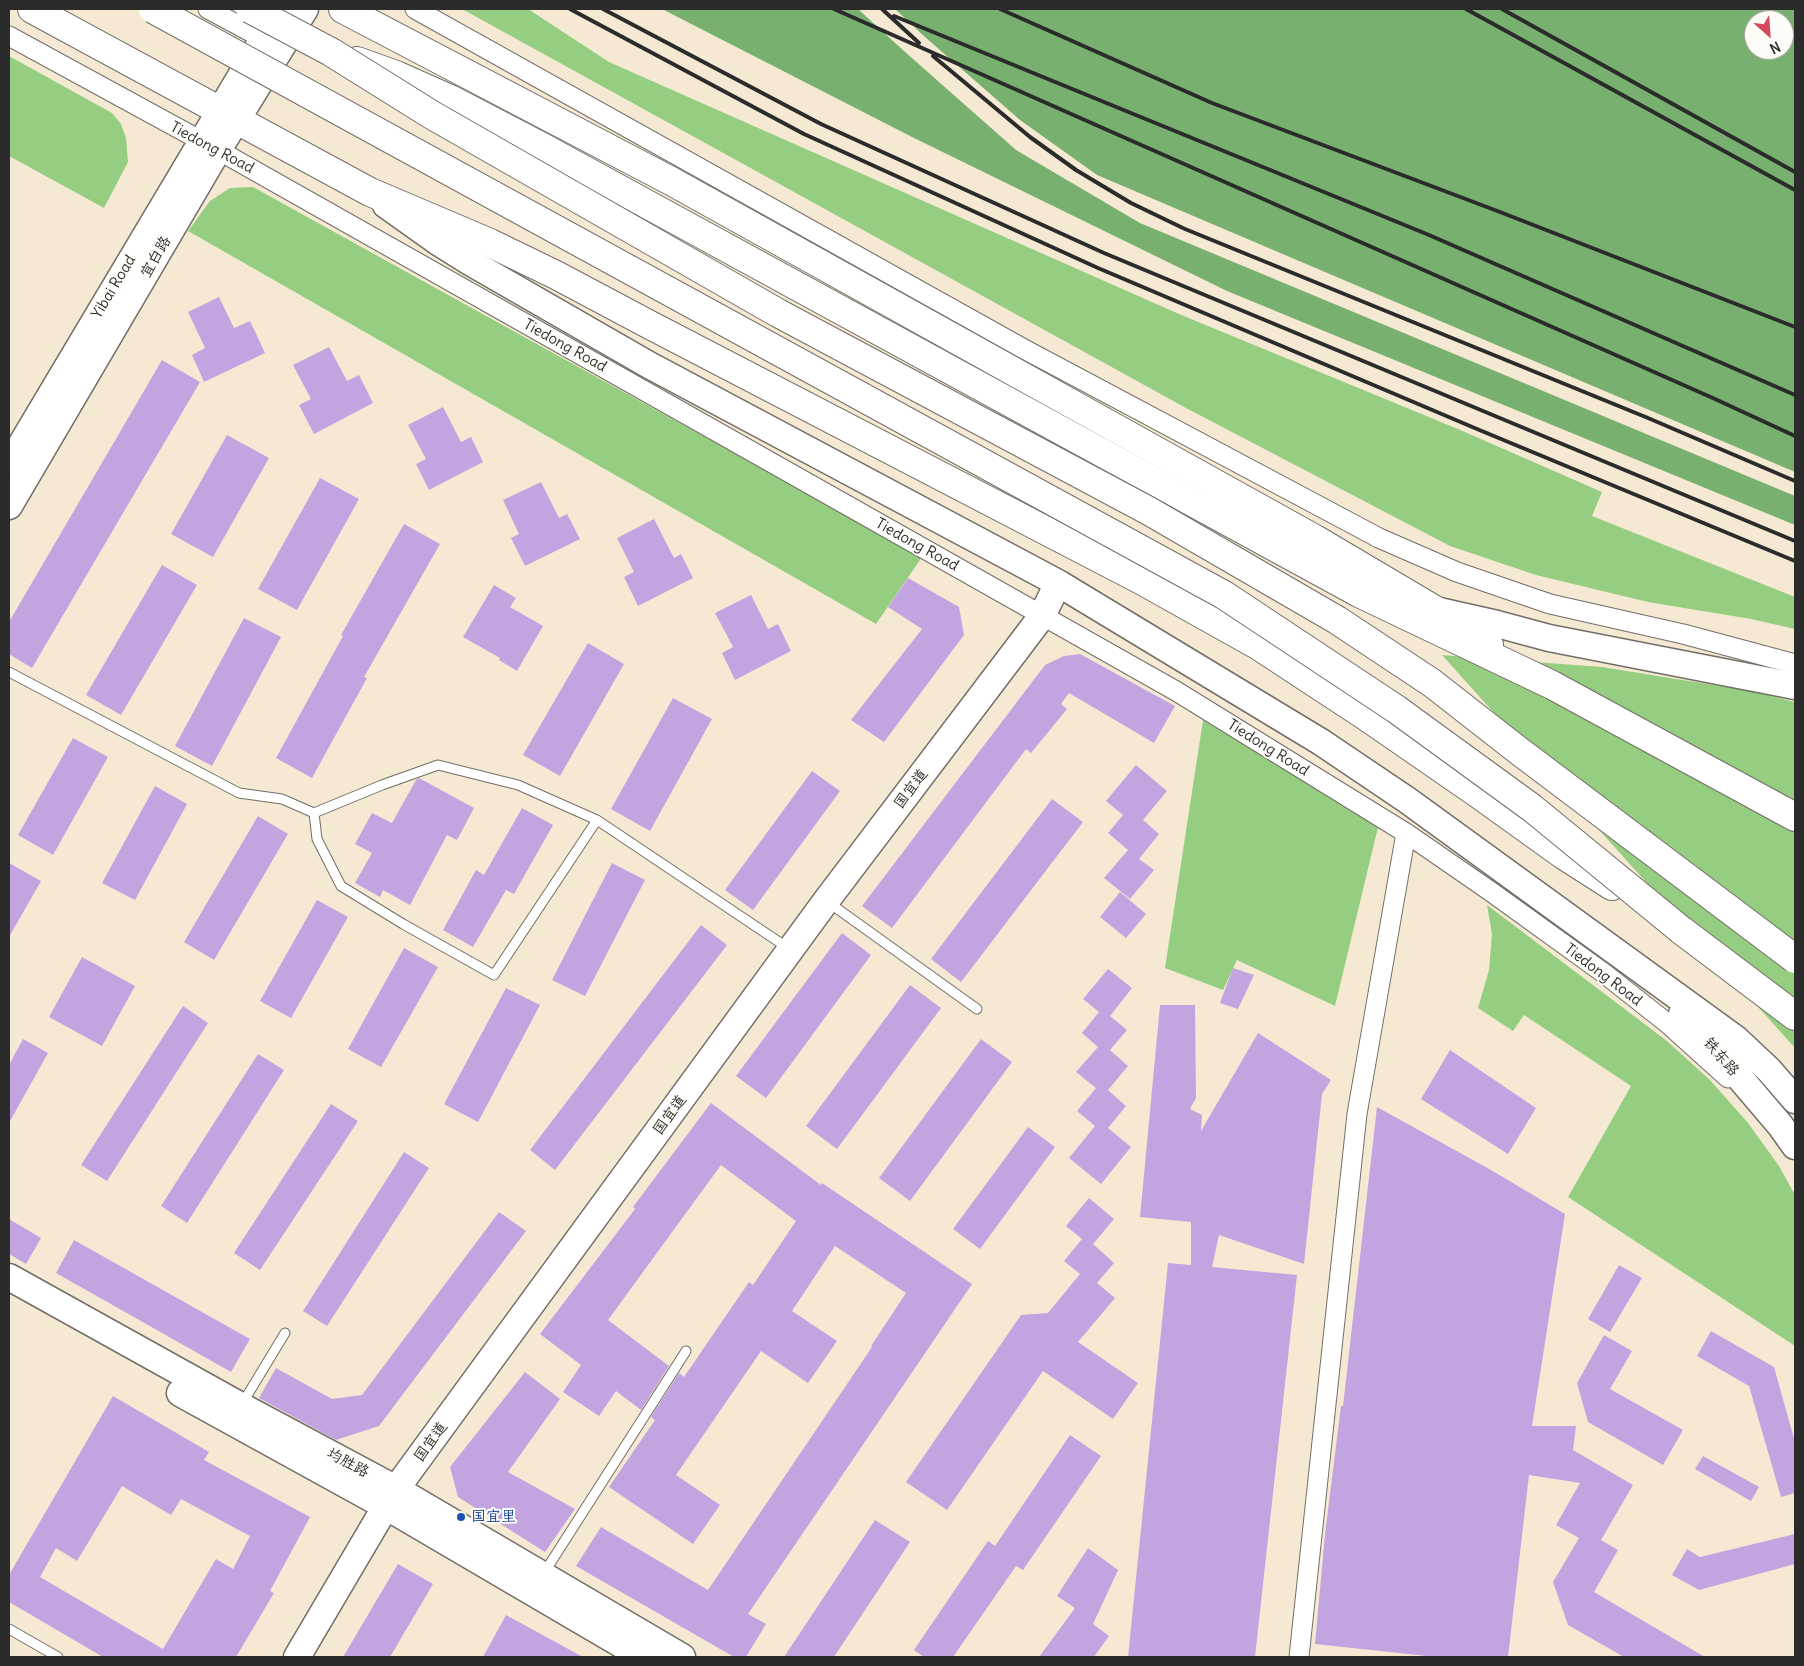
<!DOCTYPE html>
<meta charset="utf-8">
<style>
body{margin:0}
#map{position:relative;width:1804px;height:1666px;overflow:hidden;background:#f6e9d4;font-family:Delius,sans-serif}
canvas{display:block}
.frame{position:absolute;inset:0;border:10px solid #2b2b2b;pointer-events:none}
.north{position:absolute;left:1744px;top:10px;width:50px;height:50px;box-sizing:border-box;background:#fdfcf7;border:1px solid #a9a8a5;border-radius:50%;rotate:154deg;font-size:14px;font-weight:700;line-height:20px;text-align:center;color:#2b2b2b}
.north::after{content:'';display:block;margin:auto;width:18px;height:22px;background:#d1495b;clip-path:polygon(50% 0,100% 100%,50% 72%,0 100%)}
</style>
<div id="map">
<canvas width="1804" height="1666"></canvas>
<div class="frame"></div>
<div class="north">N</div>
</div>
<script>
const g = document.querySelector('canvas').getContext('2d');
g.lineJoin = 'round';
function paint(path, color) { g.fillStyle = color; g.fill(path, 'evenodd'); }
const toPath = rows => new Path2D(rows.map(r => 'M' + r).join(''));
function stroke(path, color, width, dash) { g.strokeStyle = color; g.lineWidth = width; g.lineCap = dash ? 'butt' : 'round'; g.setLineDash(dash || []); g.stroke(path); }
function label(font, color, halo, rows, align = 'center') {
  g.font = font + ' Delius,"LXGW WenKai TC",sans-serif'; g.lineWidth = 4; g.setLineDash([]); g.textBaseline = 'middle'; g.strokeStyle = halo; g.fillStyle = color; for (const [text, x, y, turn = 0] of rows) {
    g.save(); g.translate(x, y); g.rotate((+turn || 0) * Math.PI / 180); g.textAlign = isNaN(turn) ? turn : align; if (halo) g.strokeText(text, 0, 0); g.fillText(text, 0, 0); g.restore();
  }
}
const green = toPath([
 [462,9,528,9,609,62,1179,314,1458,429,1602,492,1592,516,1795,597,1795,629,1751,619,1648,602,1536,575,1450,546,1186,408],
 [9,56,112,113,121,124,126,138,128,162,104,208,9,156],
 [253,187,922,557,876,624,188,231,210,201,230,188],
 [1442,655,1602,667,1751,691,1795,702,1795,1048],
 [1203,720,1379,823,1335,1006,1237,960,1223,990,1165,968],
 [1487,905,1667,1041,1711,1081,1748,1123,1779,1166,1795,1195,1795,1346,1568,1197,1631,1086,1524,1015,1513,1031,1478,1008,1489,970,1492,934]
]);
const forest = toPath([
 [662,9,858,9,904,51,1016,150,1140,223,1795,496,1795,525,1227,291,914,138],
 [895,9,1795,9,1795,472,1097,175,1020,120,925,37],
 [1754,20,1784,20,1784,50,1754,50]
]);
const building = toPath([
 [219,297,234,328,250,321,265,353,204,382,192,355,205,348,188,312],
 [329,347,347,381,359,375,373,403,314,434,299,405,311,399,293,365],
 [162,360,200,382,32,668,9,654,9,622],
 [443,407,461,442,471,437,483,462,429,490,416,464,426,459,408,425],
 [227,435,269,458,213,557,171,534],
 [320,478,359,499,297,610,258,589],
 [541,482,559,518,567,514,580,539,525,566,511,538,519,534,503,500],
 [654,519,674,558,681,554,693,578,638,606,624,577,634,572,617,538],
 [404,524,440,544,364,677,367,678,312,778,276,758,343,636,341,635],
 [162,565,197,585,121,715,86,695],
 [908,578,959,607,964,635,884,742,851,720,922,629,888,607],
 [494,585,516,598,510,607,543,626,517,671,499,660,500,658,463,637],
 [751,595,768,629,778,624,791,651,735,680,722,653,733,647,715,613],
 [244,618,281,637,212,766,175,746],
 [588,643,624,664,560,776,523,755],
 [1080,654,1175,706,1154,743,1069,693,1061,704,1067,709,1031,753,1026,749,892,928,862,906,1045,665,1064,656],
 [673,698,712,719,650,831,611,809],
 [73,738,108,757,53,855,18,835],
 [1136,765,1167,791,1143,820,1159,834,1139,859,1154,870,1130,899,1104,878,1128,850,1108,833,1123,815,1106,801],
 [812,771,840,791,753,910,725,890],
 [419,778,474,808,457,840,447,835,410,905,383,890,380,897,355,883,372,853,355,844,372,813,392,823,416,780],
 [155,786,187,804,135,900,102,883],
 [1052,799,1083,822,961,982,931,959],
 [522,808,553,825,514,894,506,890,473,947,443,930,476,870,484,875],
 [258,816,288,834,214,960,184,942],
 [9,863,41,881,9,937],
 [612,863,645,880,585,996,552,980],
 [1120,892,1146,914,1126,938,1100,917],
 [317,900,348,917,291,1018,260,1001],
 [701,925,727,945,555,1170,530,1150],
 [842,933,871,955,766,1098,736,1076],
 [404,948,438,967,381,1067,348,1049],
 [82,957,135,986,102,1046,49,1017],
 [1233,968,1254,975,1238,1009,1220,1003],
 [1108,969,1132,988,1110,1016,1127,1030,1110,1050,1128,1066,1108,1090,1126,1106,1108,1128,1131,1147,1101,1184,1069,1158,1095,1126,1077,1111,1096,1088,1076,1072,1098,1047,1082,1033,1099,1012,1083,999],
 [910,985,941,1008,837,1149,806,1126],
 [506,988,540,1005,478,1122,444,1104],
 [1160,1005,1195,1005,1196,1098,1190,1109,1202,1115,1201,1131,1258,1033,1331,1080,1322,1094,1304,1264,1219,1235,1212,1267,1297,1275,1255,1657,1128,1657,1168,1263,1191,1265,1191,1222,1140,1217],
 [183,1006,208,1023,107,1181,81,1165],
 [23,1039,48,1053,9,1123,9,1065],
 [981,1039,1012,1062,910,1201,879,1178],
 [1450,1050,1536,1108,1508,1154,1421,1099],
 [258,1054,284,1070,187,1223,161,1206],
 [711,1103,821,1185,822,1183,972,1284,748,1614,766,1624,746,1657,734,1657,576,1566,601,1527,708,1590,872,1347,871,1346,906,1293,835,1246,792,1311,837,1341,808,1383,761,1351,676,1475,720,1505,693,1544,609,1487,655,1420,651,1417,679,1373,684,1377,749,1282,753,1285,796,1221,721,1165,608,1320,669,1366,641,1410,616,1391,599,1416,563,1392,581,1365,540,1334,635,1209,633,1207],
 [331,1104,358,1121,260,1270,234,1253],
 [1377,1107,1491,1170,1565,1214,1532,1426,1576,1426,1573,1450,1633,1485,1601,1540,1618,1550,1594,1592,1705,1657,1624,1657,1568,1625,1553,1582,1579,1538,1556,1525,1580,1483,1529,1475,1508,1657,1436,1657,1315,1644,1325,1534,1341,1406,1343,1406],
 [1028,1127,1055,1147,980,1249,953,1229],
 [404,1152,429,1168,327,1326,303,1311],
 [1089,1198,1114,1219,1093,1244,1114,1263,1097,1283,1115,1298,1078,1342,1138,1383,1113,1419,1043,1371,947,1510,906,1482,1021,1315,1048,1313,1080,1274,1064,1261,1082,1239,1066,1226],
 [499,1212,526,1231,379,1426,336,1440,259,1398,276,1368,332,1399,362,1395],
 [9,1219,41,1238,26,1264,9,1254],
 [74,1240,250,1339,231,1372,56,1273],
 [1619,1265,1642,1278,1610,1332,1588,1319],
 [1711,1331,1774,1367,1795,1442,1795,1493,1781,1497,1749,1386,1697,1356],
 [1604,1335,1632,1351,1610,1389,1683,1430,1663,1465,1588,1422,1577,1383],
 [525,1372,560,1399,508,1472,575,1509,545,1552,458,1497,450,1467],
 [113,1396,209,1452,204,1460,310,1517,270,1591,274,1593,236,1657,103,1657,9,1602,9,1575],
 [122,1486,171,1515,181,1499,250,1536,233,1569,216,1559,163,1649,40,1577,56,1548,77,1561],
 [1070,1435,1101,1456,1023,1570,1016,1566,953,1657,924,1657,914,1650,988,1541,995,1546],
 [1703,1456,1759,1487,1751,1501,1695,1469],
 [875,1520,910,1542,834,1657,784,1657],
 [1795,1534,1795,1564,1699,1590,1672,1575,1687,1549,1700,1557],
 [1088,1548,1118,1570,1093,1624,1109,1636,1094,1657,1039,1657,1075,1608,1057,1596],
 [398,1564,433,1584,390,1657,343,1657],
 [506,1615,583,1657,483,1657]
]);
const lane = toPath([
 [9,672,239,793,282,799,314,813,317,839,341,886,403,924,494,975,597,820],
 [314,813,382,785,438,765,518,785,597,820,788,948],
 [828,902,977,1009],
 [242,1404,285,1333],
 [544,1573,686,1351],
 [9,1629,58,1657]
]);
const street = toPath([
 [208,9,262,38],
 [415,9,1024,349,1379,538,1457,572,1550,604,1683,634,1795,664],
 [9,36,218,150,1176,691,1406,833,1490,891,1605,974,1667,1023,1728,1078],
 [1299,1657,1357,1114,1406,833]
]);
const secondary = toPath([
 [386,205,438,242,470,262,649,365,1058,583,1321,742,1407,800,1736,1039,1769,1070,1795,1100],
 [9,465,281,9],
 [9,506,218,150,305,9],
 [1439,611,1497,624,1549,638,1795,686],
 [1682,1014,1717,1051,1780,1125,1795,1146],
 [9,1277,241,1406,396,1489,682,1657],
 [180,1393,387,1507,643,1657],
 [297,1657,396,1489,826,901,1042,616,1058,583]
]);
const primary = toPath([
 [32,9,370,192,490,243,556,275,650,325,1141,580,1259,646,1364,715,1477,793,1565,856,1612,886],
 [343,9,671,181,1315,539,1435,610,1489,645]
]);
const highway = toPath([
 [357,61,396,75,450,99,544,148,1359,593,1552,685,1795,817],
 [1681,930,1795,1016]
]);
const rail = toPath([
 [570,9,804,134,1098,268,1477,429,1795,561],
 [603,9,821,124,1104,253,1795,541],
 [834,9,1715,399,1795,436],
 [882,9,919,43],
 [1000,9,1212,103,1500,212,1795,327],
 [1466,9,1795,190],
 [1502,9,1795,172],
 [894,16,1429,235,1795,395],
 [933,56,1030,137,1076,170,1131,203,1185,229,1648,418,1795,481]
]);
const highwayBridge = toPath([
 [153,9,1224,595,1396,709,1532,808,1681,930],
 [250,9,331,52,432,115,778,313,1149,511,1337,620,1432,683,1519,751,1795,959]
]);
const markers = [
 [461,1517,5,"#1a4fb4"]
];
const streetNames = [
 ["Tiedong Road",212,148,28],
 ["宜白路",156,257,-60],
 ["Yibai Road",114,287,-59],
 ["Tiedong Road",565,346,29],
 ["Tiedong Road",917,545,29],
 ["Tiedong Road",1268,748,32],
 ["国宜道",911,789,-53],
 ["Tiedong Road",1603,975,37],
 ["铁东路",1721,1057,49],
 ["国宜道",670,1115,-54],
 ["国宜道",431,1442,-54],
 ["均胜路",348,1463,28]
];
const transitNames = [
 ["国宜里",471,1517]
];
paint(green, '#96ce81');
paint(forest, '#78b16f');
paint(building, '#c2a5e0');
stroke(lane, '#726e66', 11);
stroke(street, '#726e66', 21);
stroke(secondary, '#726e66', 29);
stroke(primary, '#726e66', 30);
stroke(highway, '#726e66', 30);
stroke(lane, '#fff', 9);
stroke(street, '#fff', 19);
stroke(secondary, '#fff', 26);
stroke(primary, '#fff', 28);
stroke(highway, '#fff', 28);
stroke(rail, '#2b2b2b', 4);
stroke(highwayBridge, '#726e66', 30, []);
stroke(highwayBridge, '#fff', 28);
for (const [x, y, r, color] of markers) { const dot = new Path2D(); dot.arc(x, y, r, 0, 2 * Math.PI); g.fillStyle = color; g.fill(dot); stroke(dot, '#fdfcf7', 2); }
label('15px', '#2b2b2b', '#fdfcf7', streetNames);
label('15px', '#164399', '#fdfcf7', transitNames, 'left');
</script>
